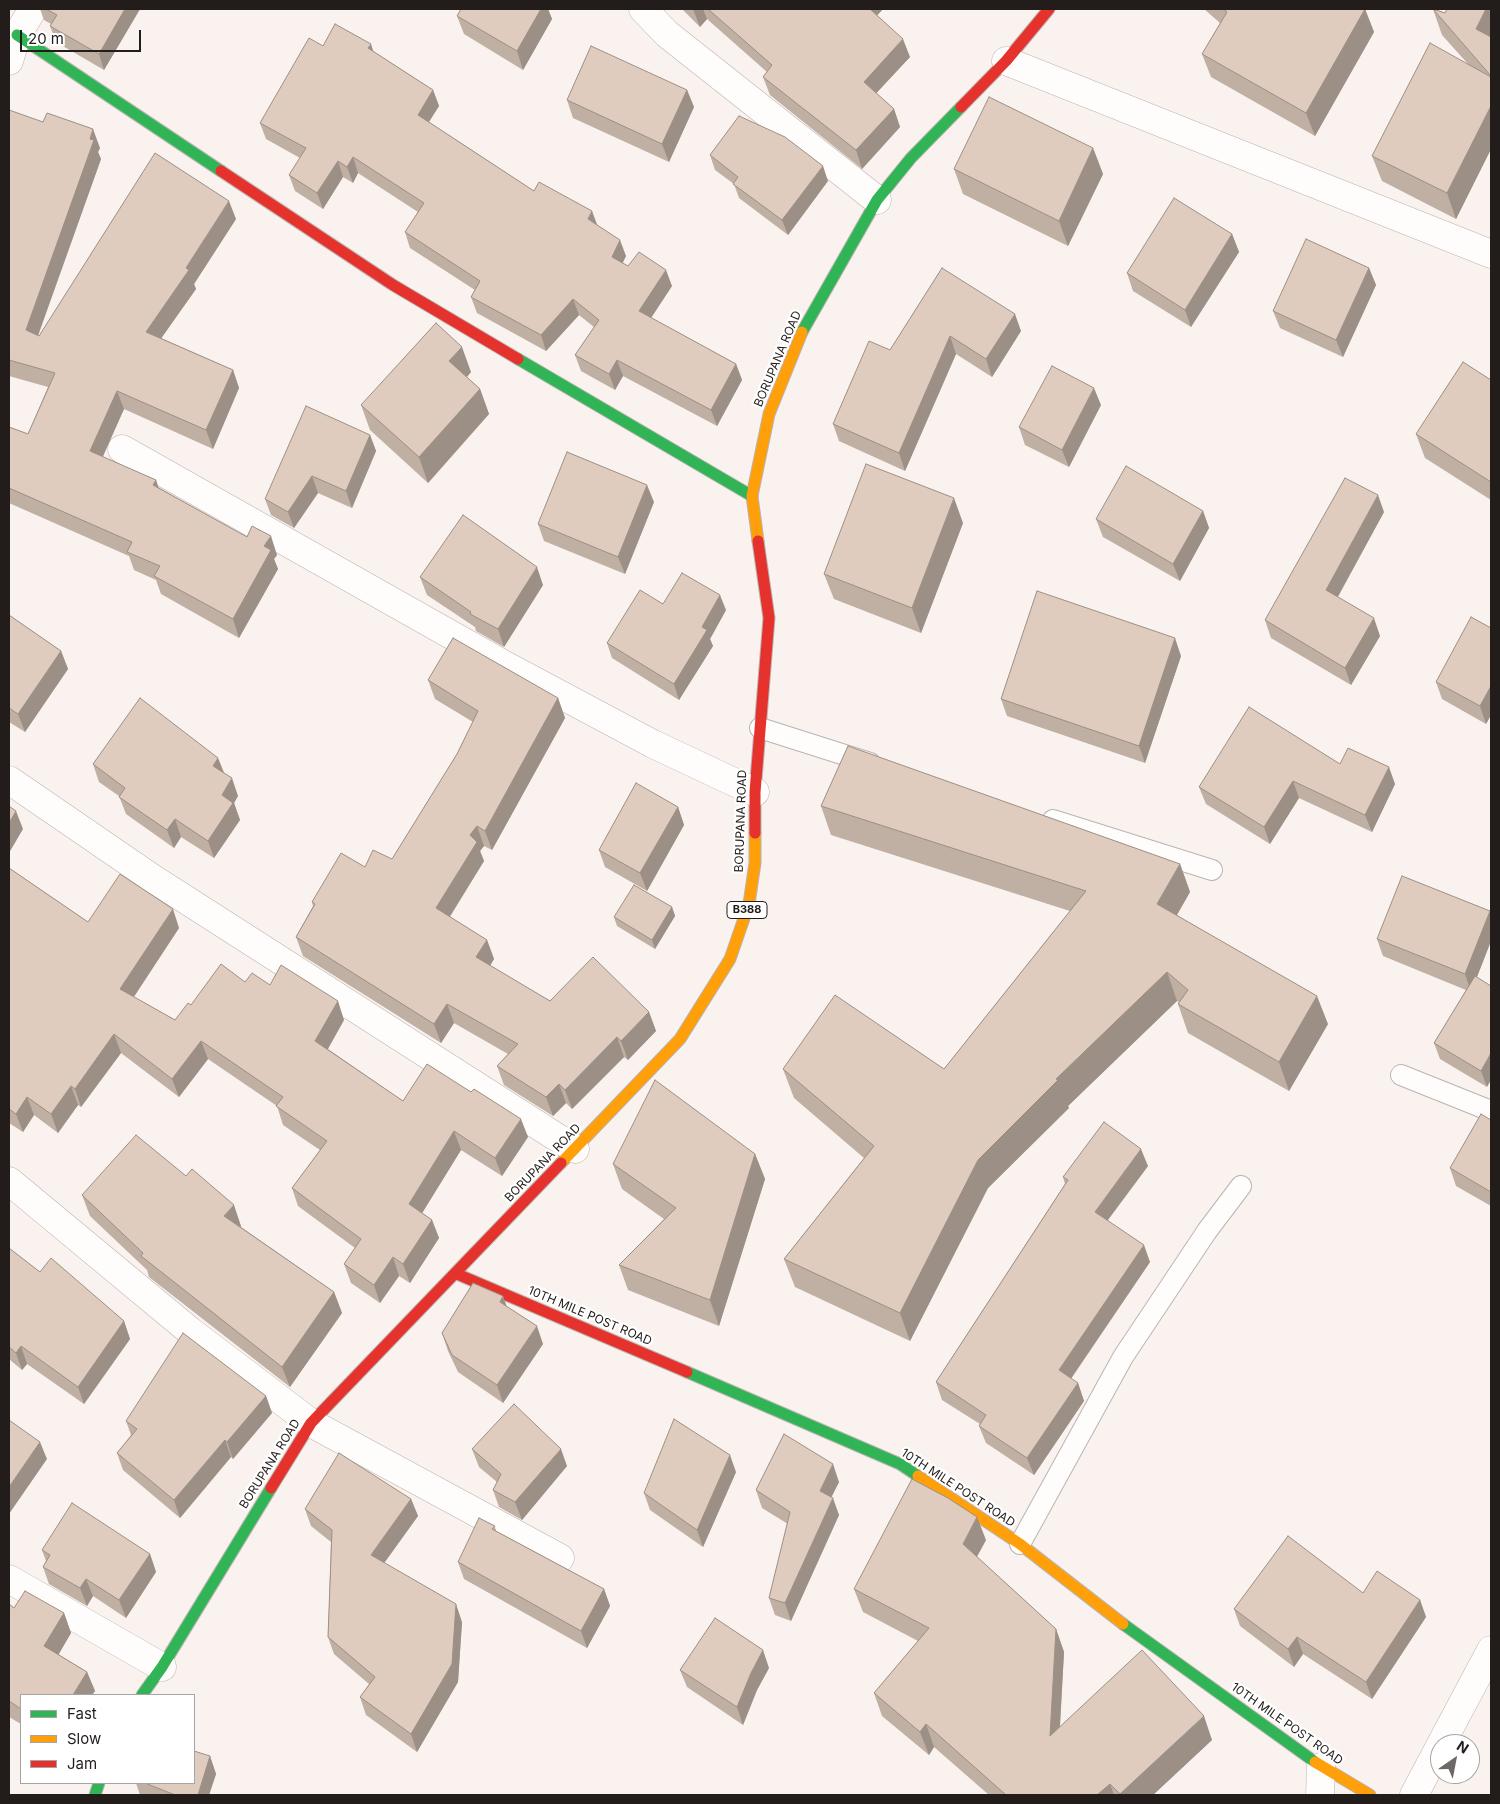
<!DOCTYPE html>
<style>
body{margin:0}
#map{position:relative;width:1500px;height:1804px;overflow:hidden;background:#f9f2ee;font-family:Inter,sans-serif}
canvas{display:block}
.frame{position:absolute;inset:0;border:10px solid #221d1b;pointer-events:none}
.legend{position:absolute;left:20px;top:1694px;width:175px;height:90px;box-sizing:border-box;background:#fff;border:1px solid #a7a5a4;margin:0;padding:6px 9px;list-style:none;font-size:15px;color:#221d1b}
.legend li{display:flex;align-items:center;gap:10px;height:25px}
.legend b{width:25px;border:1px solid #a7a5a4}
.north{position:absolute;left:1430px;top:1734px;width:50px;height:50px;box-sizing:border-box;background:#fff;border:1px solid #a7a5a4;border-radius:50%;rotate:33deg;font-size:14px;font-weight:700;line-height:20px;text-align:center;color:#221d1b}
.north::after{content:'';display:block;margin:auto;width:18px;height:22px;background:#6d6865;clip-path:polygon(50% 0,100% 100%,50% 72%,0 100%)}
.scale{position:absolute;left:20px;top:30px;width:121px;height:22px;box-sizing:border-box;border:2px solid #221d1b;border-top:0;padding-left:6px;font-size:15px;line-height:18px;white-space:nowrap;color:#221d1b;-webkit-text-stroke:4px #fff;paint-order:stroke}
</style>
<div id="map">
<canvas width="1500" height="1804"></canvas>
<div class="frame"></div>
<ul class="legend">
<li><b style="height:6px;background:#30b455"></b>Fast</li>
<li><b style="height:6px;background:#ff9f0a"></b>Slow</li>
<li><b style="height:6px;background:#e5322d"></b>Jam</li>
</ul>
<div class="north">N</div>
<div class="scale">20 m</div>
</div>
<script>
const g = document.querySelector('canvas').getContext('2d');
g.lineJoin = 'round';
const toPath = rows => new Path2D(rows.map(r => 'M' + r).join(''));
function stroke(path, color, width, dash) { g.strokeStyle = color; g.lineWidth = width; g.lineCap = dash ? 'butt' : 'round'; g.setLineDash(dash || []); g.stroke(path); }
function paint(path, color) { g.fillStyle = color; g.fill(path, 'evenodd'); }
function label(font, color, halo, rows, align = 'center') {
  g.font = font + ' Inter,sans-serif'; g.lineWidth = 4.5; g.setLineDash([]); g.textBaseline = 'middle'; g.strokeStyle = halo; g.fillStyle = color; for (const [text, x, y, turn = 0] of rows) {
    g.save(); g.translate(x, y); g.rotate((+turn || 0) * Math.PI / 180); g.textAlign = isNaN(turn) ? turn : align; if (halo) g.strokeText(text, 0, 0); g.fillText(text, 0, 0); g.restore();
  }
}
const lane = toPath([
 [760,728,870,763],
 [1053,820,1212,870],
 [1401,1075,1491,1111],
 [1020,1544,1123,1357,1207,1231,1241,1186]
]);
const street = toPath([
 [643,9,667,34,877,200],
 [9,61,17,35,33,9],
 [1006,61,1491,254],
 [122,449,501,663,653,744,755,792],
 [9,780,152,878,575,1149],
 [9,1181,190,1331,311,1423,560,1558],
 [9,1579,162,1667],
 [1441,1744,1491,1650],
 [1320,1795,1321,1767],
 [1414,1795,1440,1746]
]);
const fast = toPath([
 [17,35,221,171],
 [802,332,877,200,911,158,961,107],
 [518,359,752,496],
 [687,1372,900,1464,918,1476],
 [1123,1624,1315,1762],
 [142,1695,162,1667,271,1488],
 [95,1795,99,1783]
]);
const slow = toPath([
 [758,541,752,496,769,414,802,332],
 [561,1163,680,1039,730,959,749,904,755,863,755,833],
 [918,1476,1020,1544,1123,1624],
 [1315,1762,1370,1795]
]);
const jam = toPath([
 [961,107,1006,61,1049,9],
 [221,171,393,285,518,359],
 [755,833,755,792,769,618,758,541],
 [457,1274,687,1372],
 [271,1488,311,1423,561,1163]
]);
const wall = toPath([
 [40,9,140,9,104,70,56,42,50,26,51,24,44,20],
 [461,9,548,9,552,19,523,70,464,34,457,16],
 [682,9,883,9,877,15,910,57,876,93,894,109,900,127,862,169,770,95,763,77,767,72,707,19,700,27],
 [1204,9,1365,9,1374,32,1315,136,1211,77,1202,54,1220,23],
 [1433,9,1445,13,1491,9,1491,149,1456,219,1382,181,1372,156,1468,64,1442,35],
 [373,51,433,90,439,106,429,122,534,191,597,225,626,256,622,263,628,266,672,286,651,318,736,364,742,380,717,426,623,376,615,390,581,371,575,355,594,327,579,315,546,351,477,313,471,297,475,290,410,248,405,232,418,212,358,173,353,183,343,177,323,209,295,191,289,175,300,158,266,139,260,123],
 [687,90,694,107,669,162,573,118,567,100],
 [9,110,100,148,98,152,101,159,38,336,39,336,236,219,194,284,196,289,161,338,233,370,239,388,213,449,124,409,102,457,156,480,158,487,277,555,274,559,278,569,239,638,161,594,156,580,134,570,129,556,9,503,9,427,28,434,48,387,9,376],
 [1093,148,1103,174,1068,246,963,194,954,169],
 [710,155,828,181,788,235,739,198,734,184,715,170],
 [1232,234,1239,252,1191,327,1133,291,1127,273],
 [942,268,1021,331,992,377,956,354,905,471,839,441,833,424,890,350],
 [1369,268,1376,285,1343,357,1280,328,1273,311],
 [471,372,467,377,480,389,489,414,428,483,370,430,361,405],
 [1491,380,1491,500,1425,458,1416,434],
 [1101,405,1069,467,1025,445,1019,427],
 [370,435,376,451,352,508,318,493,294,528,271,515,265,499],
 [654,502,625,574,544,541,538,524],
 [1203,511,1209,528,1180,581,1103,537,1096,519],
 [1384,512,1338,597,1380,636,1351,685,1271,638,1265,620],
 [963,523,921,633,834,599,824,574],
 [420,577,543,585,504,647,476,631,475,627,427,595],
 [663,604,726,610,710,639,713,646,679,700,612,658,607,643],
 [9,615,61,651,68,669,25,732,9,722],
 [1491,628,1491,715,1486,724,1442,699,1436,682],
 [1181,656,1145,763,1007,716,1001,699],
 [428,680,558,698,565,718,492,850,484,846,480,851,484,861,450,917,487,940,494,959,490,966,550,1001,649,1012,656,1031,628,1060,624,1057,572,1109,566,1103,553,1116,504,1085,497,1066,508,1054,454,1023,441,1043,303,956,296,937,313,906,312,902,365,867,392,859,457,754,473,722,435,699],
 [93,764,224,773,238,796,234,803,240,820,214,858,181,837,174,848,126,814,119,796,99,782],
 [1340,764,1395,784,1372,832,1299,798,1270,844,1206,804,1199,787],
 [821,806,1180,864,1190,892,1177,915,1328,1024,1289,1091,1188,1033,1178,1004,1179,1002,1177,1001,1068,1106,1069,1108,988,1188,910,1341,795,1287,784,1259,864,1158,794,1098,783,1069,944,1069,1070,911,831,835],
 [678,807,684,825,647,891,605,867,599,850],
 [9,868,88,922,179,928,134,997,175,1020,191,1005,245,982,270,985,344,1020,328,1049,403,1101,528,1137,502,1176,461,1150,422,1213,432,1220,439,1238,410,1283,399,1276,380,1303,351,1283,344,1264,355,1248,298,1206,292,1188,320,1150,283,1125,277,1106,208,1059,179,1097,121,1053,81,1107,78,1105,58,1133,34,1115,23,1132,9,1123],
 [672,907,675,916,655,949,617,926,614,917],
 [1490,911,1491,915,1491,941,1477,977,1487,1087,1440,1059,1434,1043,1466,990,1383,956,1377,939],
 [1491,1120,1491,1206,1456,1186,1450,1168],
 [755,1154,765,1179,719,1326,628,1290,619,1265,664,1219,622,1189,613,1164],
 [1148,1166,1108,1220,1150,1262,1071,1379,1078,1383,1084,1401,1034,1475,986,1443,979,1426,980,1424,942,1400,936,1382,1065,1184,1063,1177],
 [82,1195,241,1226,241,1227,334,1292,342,1313,290,1387,149,1277,147,1270,90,1216],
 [9,1248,40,1272,124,1321,130,1339,84,1404,27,1364,22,1370,9,1359],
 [503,1296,506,1306,543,1344,503,1403,458,1372,448,1351,442,1333],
 [266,1396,272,1413,233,1459,231,1457,180,1518,123,1470,117,1453,131,1435,126,1421],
 [472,1449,567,1466,522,1520,499,1507,493,1490,497,1482,479,1467],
 [736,1472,703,1547,650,1510,644,1493],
 [839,1482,831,1497,839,1515,791,1621,775,1615,769,1598,788,1524,762,1508,756,1490],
 [411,1499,418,1516,384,1563,462,1622,458,1682,417,1752,366,1715,360,1697,369,1684,334,1654,328,1637,331,1542,311,1526,305,1509],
 [495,1526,496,1531,604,1589,610,1606,587,1648,464,1579,458,1562],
 [986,1540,977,1557,1056,1629,1064,1652,1060,1727,1212,1740,1153,1795,989,1795,934,1747,929,1755,882,1716,874,1693,918,1641,863,1612,854,1589],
 [42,1550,150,1554,156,1572,126,1618,93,1596,87,1606,49,1584,43,1567,46,1561],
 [1363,1593,1420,1600,1426,1617,1372,1699,1303,1654,1294,1667,1240,1626,1234,1609],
 [9,1604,14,1608,64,1613,71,1633,58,1654,87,1672,95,1691,92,1695,21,1695,21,1724,9,1717],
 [769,1668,757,1690,743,1725,687,1687,680,1670],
 [210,1756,216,1774,209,1795,140,1795,136,1783,194,1783]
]);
const shadedWall = toPath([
 [125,9,140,9,104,70,99,54],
 [540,9,548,9,552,19,523,70,517,51],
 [693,9,703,9,707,19,700,27],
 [866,9,883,9,871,22],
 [1365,9,1374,32,1315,136,1306,113],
 [1486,9,1491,9,1491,42,1476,29],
 [903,39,910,57,870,100,864,82],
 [371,44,376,60,368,48],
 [433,90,439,106,423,131,418,115],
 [687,90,694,107,669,162,662,144],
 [1491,106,1491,149,1456,219,1447,193],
 [894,109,900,127,862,169,856,150],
 [93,129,100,148,98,152,101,159,33,349,26,330],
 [1093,148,1103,174,1068,246,1059,221],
 [353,157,358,173,353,183,347,167],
 [338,161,343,177,323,209,317,193],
 [823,166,828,181,788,235,782,220],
 [229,201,236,219,194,284,196,289,153,350,146,332,186,268],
 [592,211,598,227,588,219],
 [1232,234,1239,252,1191,327,1185,310],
 [620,240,626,256,618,273,612,257],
 [1369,268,1376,285,1343,357,1336,340],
 [666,270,672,286,645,327,639,311],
 [573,299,579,315,546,351,541,335],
 [1015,314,1021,331,992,377,986,359],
 [950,336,956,354,905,471,899,453],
 [462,347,471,372,458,387,449,361],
 [617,360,623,376,615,390,609,374],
 [736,364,742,380,717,426,711,410],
 [233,370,239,388,213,449,206,430],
 [1094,388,1101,405,1069,467,1062,450],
 [480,389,489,414,428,483,419,457],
 [117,391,124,409,97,470,90,451],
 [370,435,376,451,352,508,346,491],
 [312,476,318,493,294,528,288,512],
 [156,480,162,498,153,485],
 [647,485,654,502,625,574,618,557],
 [1378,495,1384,512,1332,607,1326,590],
 [954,498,963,523,921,633,912,608],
 [1203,511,1209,528,1180,581,1173,564],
 [271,536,277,555,274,559,278,569,239,638,233,619,264,546],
 [537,567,543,585,504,647,498,629],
 [720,595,726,610,710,639,713,646,679,700,674,684,702,627],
 [1374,618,1380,636,1351,685,1345,668],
 [1175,638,1181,656,1145,763,1139,746],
 [61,651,68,669,25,732,18,714],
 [1491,686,1491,715,1486,724,1480,706],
 [558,698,565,718,492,850,485,831],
 [218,758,225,775,213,766],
 [1389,767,1395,784,1372,832,1365,815],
 [232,778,238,796,234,803,240,820,214,858,208,841,222,795],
 [1293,781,1299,798,1270,844,1264,827],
 [678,807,684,825,647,891,640,873],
 [16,811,23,829,9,853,9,823],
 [175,819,181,837,174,848,167,830],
 [477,826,484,846,480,851,484,861,443,927,436,908,470,835],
 [1180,864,1190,892,1167,932,1157,904],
 [672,907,675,916,655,949,652,940],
 [173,909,179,928,127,1007,120,989],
 [1490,911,1491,915,1491,941,1471,992,1465,974],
 [487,940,494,959,483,977,476,957],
 [1167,972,1177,1001,1068,1106,1069,1108,988,1188,910,1341,900,1313,978,1160,1056,1079],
 [1317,996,1328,1024,1289,1091,1279,1062],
 [338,1001,344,1020,322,1059,315,1041],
 [447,1004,454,1023,441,1043,434,1024],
 [649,1012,656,1031,628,1060,621,1041],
 [114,1034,121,1053,81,1107,75,1089],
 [617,1037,624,1057,572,1109,565,1090],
 [201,1041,208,1059,179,1097,172,1079],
 [1491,1053,1491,1080,1487,1087,1481,1071],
 [559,1084,566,1103,553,1116,546,1097],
 [71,1086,78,1105,58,1133,51,1114],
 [27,1097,34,1115,23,1132,16,1114],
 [521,1119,528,1137,502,1176,495,1158],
 [454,1131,461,1150,416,1223,409,1204],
 [1141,1149,1148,1166,1101,1229,1095,1212],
 [755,1154,765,1179,719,1326,710,1300],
 [234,1205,241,1226,232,1237,224,1216],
 [432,1220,439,1238,410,1283,403,1264],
 [1144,1245,1150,1262,1065,1387,1059,1370],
 [393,1257,399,1276,380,1303,374,1285],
 [334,1292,342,1313,290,1387,282,1367],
 [503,1296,509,1313,500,1302],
 [124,1321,130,1339,84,1404,78,1387],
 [537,1326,543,1344,503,1403,497,1385],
 [21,1346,27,1364,22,1370,16,1353],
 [1078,1383,1084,1401,1034,1475,1027,1458],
 [266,1396,272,1413,233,1459,227,1442],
 [225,1440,231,1457,180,1518,174,1500],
 [40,1442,47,1459,9,1514,9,1487],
 [561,1449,567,1466,522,1520,515,1502],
 [730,1455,736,1472,703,1547,697,1530],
 [833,1464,839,1482,826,1508,820,1491],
 [833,1498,839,1515,791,1621,785,1603],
 [411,1499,418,1516,377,1573,371,1555],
 [977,1517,986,1540,971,1567,963,1544],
 [150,1554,156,1572,126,1618,119,1600],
 [86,1579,93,1596,87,1606,80,1588],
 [604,1589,610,1606,587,1648,581,1631],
 [1420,1600,1426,1617,1372,1699,1366,1682],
 [456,1604,462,1622,458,1682,417,1752,411,1734],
 [64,1613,71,1633,52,1666,44,1646],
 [1056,1629,1064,1652,1058,1759,1050,1736],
 [1297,1637,1303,1654,1294,1667,1288,1649],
 [763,1650,769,1668,757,1690,743,1725,737,1707,751,1673],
 [87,1672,95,1691,92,1695,73,1695],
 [1204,1716,1212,1740,1153,1795,1121,1795,1120,1794],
 [926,1724,934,1747,929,1755,920,1732],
 [210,1756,216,1774,209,1795,198,1795],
 [1110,1784,1114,1795,1097,1795]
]);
const building = toPath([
 [46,9,125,9,99,54,50,26,57,15,46,9],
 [461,9,541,9,517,51,457,16,461,9],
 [708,9,870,9,903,39,864,82,894,109,856,150,763,77,772,65,708,9],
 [1223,9,1365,9,1306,113,1202,54,1227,12,1223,9],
 [1433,9,1445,13,1447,9,1486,9,1476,29,1491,37,1491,76,1433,9],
 [335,24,371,44,368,48,433,90,418,115,534,191,539,182,592,211,588,219,620,240,612,257,628,266,639,252,666,270,639,311,736,364,711,410,617,360,609,374,575,355,599,320,573,299,541,335,471,297,480,281,405,232,424,203,353,157,347,167,338,161,317,193,289,175,306,148,260,123,309,38,323,46,335,24],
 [1430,43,1491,77,1491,106,1447,193,1372,156,1430,43],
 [591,46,687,90,662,144,567,100,591,46],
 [989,97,1093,148,1059,221,954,169,989,97],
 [9,110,43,122,47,113,93,129,90,139,94,140,26,330,39,336,155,153,229,201,186,268,189,270,146,332,233,370,206,430,117,391,90,451,156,480,153,485,247,537,252,526,271,536,264,546,271,550,233,619,154,576,160,566,127,552,132,542,9,488,9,427,28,434,55,373,9,360,9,110],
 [739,116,785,137,823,166,782,220,733,184,738,177,710,155,739,116],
 [1174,198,1232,234,1185,310,1127,273,1174,198],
 [1306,239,1369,268,1336,340,1273,311,1306,239],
 [942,268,1015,314,986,359,950,336,899,453,833,424,869,341,890,350,942,268],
 [436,323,462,347,449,361,480,389,419,457,361,405,436,323],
 [1463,362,1491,380,1491,482,1416,434,1463,362],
 [1052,366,1094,388,1062,450,1019,427,1052,366],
 [306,406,370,435,346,491,312,476,288,512,265,499,306,406],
 [567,452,647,485,618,557,538,524,567,452],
 [866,464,954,498,912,608,824,574,866,464],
 [1126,466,1203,511,1173,564,1096,519,1126,466],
 [1345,478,1378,495,1326,590,1374,618,1345,668,1265,620,1345,478],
 [463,515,537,567,498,629,470,614,471,612,420,577,463,515],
 [682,573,720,595,702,627,707,630,674,684,607,643,640,590,663,604,682,573],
 [1037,591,1175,638,1139,746,1001,699,1037,591],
 [9,615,61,651,18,714,9,708,9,615],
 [1471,617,1491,628,1491,686,1480,706,1436,682,1471,617],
 [453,638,558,698,485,831,477,826,470,835,477,842,436,908,487,940,476,957,550,1001,593,957,649,1012,621,1041,617,1037,565,1090,559,1084,546,1097,497,1066,518,1044,447,1004,434,1024,296,937,315,904,312,902,341,853,365,867,373,850,392,859,457,754,478,711,428,680,453,638],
 [140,698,218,758,213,766,232,778,222,795,233,803,208,841,175,819,167,830,119,797,125,788,93,764,140,698],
 [1249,707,1340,764,1348,748,1389,767,1365,815,1293,781,1264,827,1199,787,1249,707],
 [848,746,1180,864,1157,904,1317,996,1279,1062,1178,1004,1188,990,1167,972,1056,1079,1058,1080,978,1160,900,1313,784,1259,874,1146,783,1069,835,995,944,1069,1086,891,821,806,848,746],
 [636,783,678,807,640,873,599,850,636,783],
 [9,806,16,811,9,823,9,806],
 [9,868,88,922,120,874,173,909,120,989,175,1020,188,1003,191,1005,221,964,245,982,252,973,270,985,281,965,338,1001,315,1041,403,1101,427,1064,471,1092,474,1089,521,1119,495,1158,454,1131,409,1204,432,1220,403,1264,393,1257,374,1285,344,1264,361,1239,292,1188,327,1141,276,1106,283,1097,201,1041,172,1079,114,1034,75,1089,71,1086,51,1114,27,1097,16,1114,9,1109,9,868],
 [1402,876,1490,911,1465,974,1377,939,1402,876],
 [634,885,672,907,652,940,614,917,634,885],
 [1475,976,1491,986,1491,1053,1481,1071,1434,1043,1475,976],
 [655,1080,755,1154,710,1300,619,1265,676,1208,613,1164,655,1080],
 [1481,1114,1491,1120,1491,1192,1450,1168,1481,1114],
 [1104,1122,1141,1149,1095,1212,1144,1245,1059,1370,1078,1383,1027,1458,979,1426,986,1415,936,1382,1068,1180,1063,1177,1104,1122],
 [136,1135,186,1176,192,1169,234,1205,224,1216,334,1292,282,1367,141,1256,143,1253,82,1195,136,1135],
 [9,1248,40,1272,51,1258,124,1321,78,1387,21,1346,16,1353,9,1347,9,1248],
 [473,1283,503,1296,500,1302,537,1326,497,1385,452,1355,442,1333,473,1283],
 [183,1333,266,1396,227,1442,225,1440,174,1500,117,1453,137,1429,126,1421,183,1333],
 [514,1404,561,1449,515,1502,493,1490,501,1474,472,1449,514,1404],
 [674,1419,730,1455,697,1530,644,1493,674,1419],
 [9,1420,40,1442,9,1487,9,1420],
 [784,1434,833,1464,820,1491,833,1498,785,1603,769,1598,790,1512,756,1490,784,1434],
 [339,1453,411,1499,371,1555,456,1604,452,1664,411,1734,360,1697,375,1677,328,1637,332,1530,305,1509,339,1453],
 [912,1479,948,1498,977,1517,963,1544,1056,1629,1050,1736,1142,1650,1204,1716,1120,1794,1110,1784,1097,1795,1006,1795,926,1724,920,1732,874,1693,929,1628,854,1589,912,1479],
 [72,1503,150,1554,119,1600,86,1579,80,1588,43,1567,50,1555,42,1550,72,1503],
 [479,1518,495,1526,492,1529,604,1589,581,1631,458,1562,479,1518],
 [1288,1536,1363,1593,1377,1571,1420,1600,1366,1682,1297,1637,1288,1649,1234,1609,1288,1536],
 [25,1591,64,1613,44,1646,87,1672,73,1695,21,1695,21,1709,9,1701,9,1604,14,1608,25,1591],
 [715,1618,763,1650,751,1673,737,1707,680,1670,715,1618],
 [194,1751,210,1756,198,1795,175,1795,145,1783,194,1783,194,1751]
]);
const shields = [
 [747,910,40]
];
const shieldNames = [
 ["B388",747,910]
];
const streetNames = [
 ["BORUPANA ROAD",778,359,-67],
 ["BORUPANA ROAD",741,821,-88],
 ["BORUPANA ROAD",543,1163,-46],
 ["10TH MILE POST ROAD",590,1316,23],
 ["BORUPANA ROAD",270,1464,-58],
 ["10TH MILE POST ROAD",958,1488,33],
 ["10TH MILE POST ROAD",1287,1724,35]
];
stroke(lane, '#bab4b2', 22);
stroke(street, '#bab4b2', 29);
stroke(fast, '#bab4b2', 13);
stroke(slow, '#bab4b2', 13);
stroke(jam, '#bab4b2', 13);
stroke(lane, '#fefdfc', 20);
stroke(street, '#fefdfc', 28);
stroke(fast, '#30b455', 11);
stroke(slow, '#ff9f0a', 11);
stroke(jam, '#e5322d', 11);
paint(wall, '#c0afa3');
paint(shadedWall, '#9c8f85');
paint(building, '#dfccbe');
stroke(building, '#9c8f85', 1);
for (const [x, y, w] of shields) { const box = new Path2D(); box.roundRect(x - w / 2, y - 8.5, w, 17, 4); g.fillStyle = '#fff'; g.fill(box); stroke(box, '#221d1b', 1); }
label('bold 11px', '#221d1b', null, shieldNames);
label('12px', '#221d1b', '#fff', streetNames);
</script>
